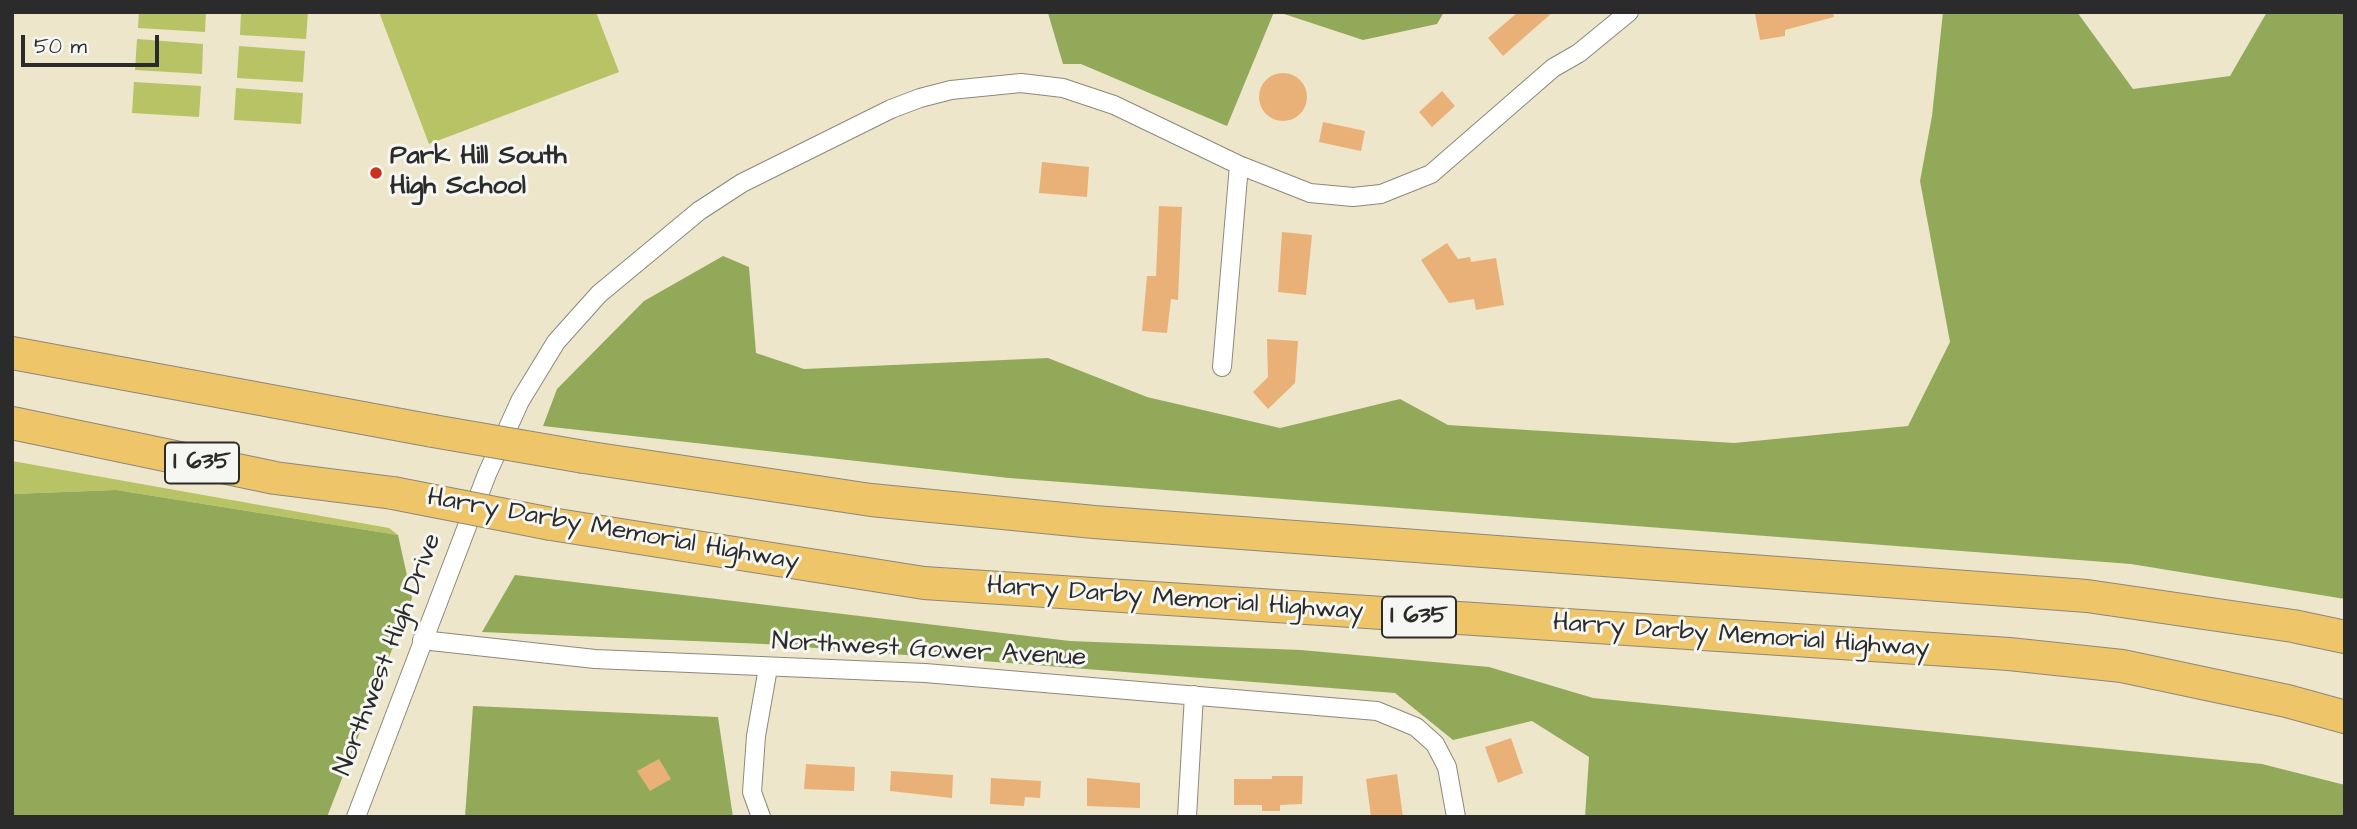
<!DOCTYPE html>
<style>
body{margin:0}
#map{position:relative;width:2357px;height:829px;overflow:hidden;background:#ede6cb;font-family:"Architects Daughter",sans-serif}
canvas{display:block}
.frame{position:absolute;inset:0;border:14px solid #2b2b2b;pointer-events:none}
.scale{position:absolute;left:21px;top:35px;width:138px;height:32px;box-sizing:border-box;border:4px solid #2b2b2b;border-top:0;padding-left:9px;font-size:21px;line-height:24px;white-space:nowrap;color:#2b2b2b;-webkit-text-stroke:5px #f6f6f2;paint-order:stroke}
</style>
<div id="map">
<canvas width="2357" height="829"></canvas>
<div class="frame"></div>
<div class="scale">50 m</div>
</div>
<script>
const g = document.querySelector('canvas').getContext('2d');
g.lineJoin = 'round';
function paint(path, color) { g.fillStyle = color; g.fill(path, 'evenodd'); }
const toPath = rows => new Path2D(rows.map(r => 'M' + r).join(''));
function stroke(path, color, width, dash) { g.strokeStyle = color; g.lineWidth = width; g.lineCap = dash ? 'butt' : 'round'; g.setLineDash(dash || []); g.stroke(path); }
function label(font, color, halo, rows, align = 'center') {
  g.font = font + ' "Architects Daughter",sans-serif'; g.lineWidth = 6; g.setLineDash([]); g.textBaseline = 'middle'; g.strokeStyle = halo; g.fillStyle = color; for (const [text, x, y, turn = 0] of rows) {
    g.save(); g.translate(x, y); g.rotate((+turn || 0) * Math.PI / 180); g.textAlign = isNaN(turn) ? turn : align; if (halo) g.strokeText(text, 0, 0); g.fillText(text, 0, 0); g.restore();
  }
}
const green = toPath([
 [139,12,206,12,205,32,138,28],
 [241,12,308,12,306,39,240,35],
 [379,12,596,12,619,72,429,144],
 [137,39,203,44,202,74,135,70],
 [239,46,305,51,303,82,237,78],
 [134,82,201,86,199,117,132,113],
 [236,88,303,93,301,124,234,120],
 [12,461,389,528,398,535,116,490,12,494]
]);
const forest = toPath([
 [1274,12,1227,126,1081,64,1063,64,1048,13],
 [1278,12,1444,12,1437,24,1363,40],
 [1943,12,2077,12,2133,89,2230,76,2267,12,2345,12,2345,599,2131,564,1009,478,543,426,557,389,644,301,723,256,749,267,756,353,804,369,1048,358,1147,397,1280,428,1400,399,1448,425,1734,443,1908,426,1950,342,1920,181,1932,116],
 [116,490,398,535,412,598,327,817,12,817,12,494],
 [515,575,1070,641,1301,650,1489,667,1593,698,2262,764,2345,785,2345,817,1585,817,1589,757,1532,721,1453,740,1395,693,764,644,482,632],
 [473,706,718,717,733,817,465,817]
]);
const building = toPath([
 [1518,12,1553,12,1503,56,1488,38],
 [1770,12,1833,12,1834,17,1785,30,1785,36,1760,40,1755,14],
 '1259 97a24 24 0 1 1 48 0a24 24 0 1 1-48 0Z',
 [1442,91,1455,106,1432,127,1419,112],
 [1323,122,1365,131,1361,151,1319,142],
 [1042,162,1089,167,1087,197,1039,193],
 [1159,206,1182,207,1178,300,1171,299,1167,333,1142,331,1147,276,1156,276],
 [1282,232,1312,235,1306,295,1278,292],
 [1447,243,1458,259,1470,257,1471,262,1496,258,1504,305,1476,310,1474,299,1449,303,1421,260],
 [1267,339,1298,341,1295,383,1268,409,1253,392,1268,377],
 [1511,738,1523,773,1498,783,1485,747],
 [659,759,671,779,650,791,637,771],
 [806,764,855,767,854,791,804,789],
 [891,771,953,775,952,798,890,791],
 [1397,774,1403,817,1371,817,1366,779],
 [1272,776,1303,776,1302,804,1280,805,1280,811,1262,811,1262,805,1234,805,1234,779,1272,779],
 [991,778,1041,781,1040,798,1025,797,1024,806,990,804],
 [1087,778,1140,783,1140,808,1087,806]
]);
const minor = toPath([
 [1222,367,1239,165],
 [422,640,595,659,925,673,1377,711,1416,727,1435,744,1447,767,1456,817],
 [356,817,487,474,520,401,556,342,599,294,699,211,742,183,891,109,920,98,951,90,1021,83,1063,88,1114,105,1239,165,1310,193,1353,197,1381,194,1431,174,1553,68,1579,53,1629,12],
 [761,817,752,792,756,736,768,668],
 [1187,817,1194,695]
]);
const motorway = toPath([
 [12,353,433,431],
 [12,423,275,478,393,493],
 [584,457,871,500,1094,522,2087,596,2293,626,2345,637],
 [551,524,924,583,2009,654,2122,666,2287,701,2345,717]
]);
const motorwayBridge = toPath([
 [433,431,584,457],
 [393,493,551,524]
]);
const markers = [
 [376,173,7,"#c8321e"]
];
const shields = [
 [202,463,74],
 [1419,617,74]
];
const shieldNames = [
 ["I 635",202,463],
 ["I 635",1419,617]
];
const poiNames = [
 ["Park Hill South",390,158],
 ["High School",390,188]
];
const streetNames = [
 ["Harry Darby Memorial Highway",613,531,10],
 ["Harry Darby Memorial Highway",1175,600,4],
 ["Harry Darby Memorial Highway",1741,637,4],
 ["Northwest Gower Avenue",929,651,3],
 ["Northwest High Drive",389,655,-69]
];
paint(green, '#b8c365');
paint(forest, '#92a95a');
paint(building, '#e9b178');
stroke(minor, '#8c887b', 20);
stroke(motorway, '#8c887b', 34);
stroke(minor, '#fff', 18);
stroke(motorway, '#eec569', 32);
stroke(motorwayBridge, '#8c887b', 34, []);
stroke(motorwayBridge, '#eec569', 32);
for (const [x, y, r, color] of markers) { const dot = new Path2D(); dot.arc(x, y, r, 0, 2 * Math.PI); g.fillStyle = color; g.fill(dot); stroke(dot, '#f6f6f2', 2.5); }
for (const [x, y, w] of shields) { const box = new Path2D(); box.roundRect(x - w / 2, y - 20.5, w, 41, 5); g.fillStyle = '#f6f6f2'; g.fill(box); stroke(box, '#2b2b2b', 2); }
label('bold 24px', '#2b2b2b', null, shieldNames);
label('bold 26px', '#2b2b2b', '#f6f6f2', poiNames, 'left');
label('26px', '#2b2b2b', '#f6f6f2', streetNames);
</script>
